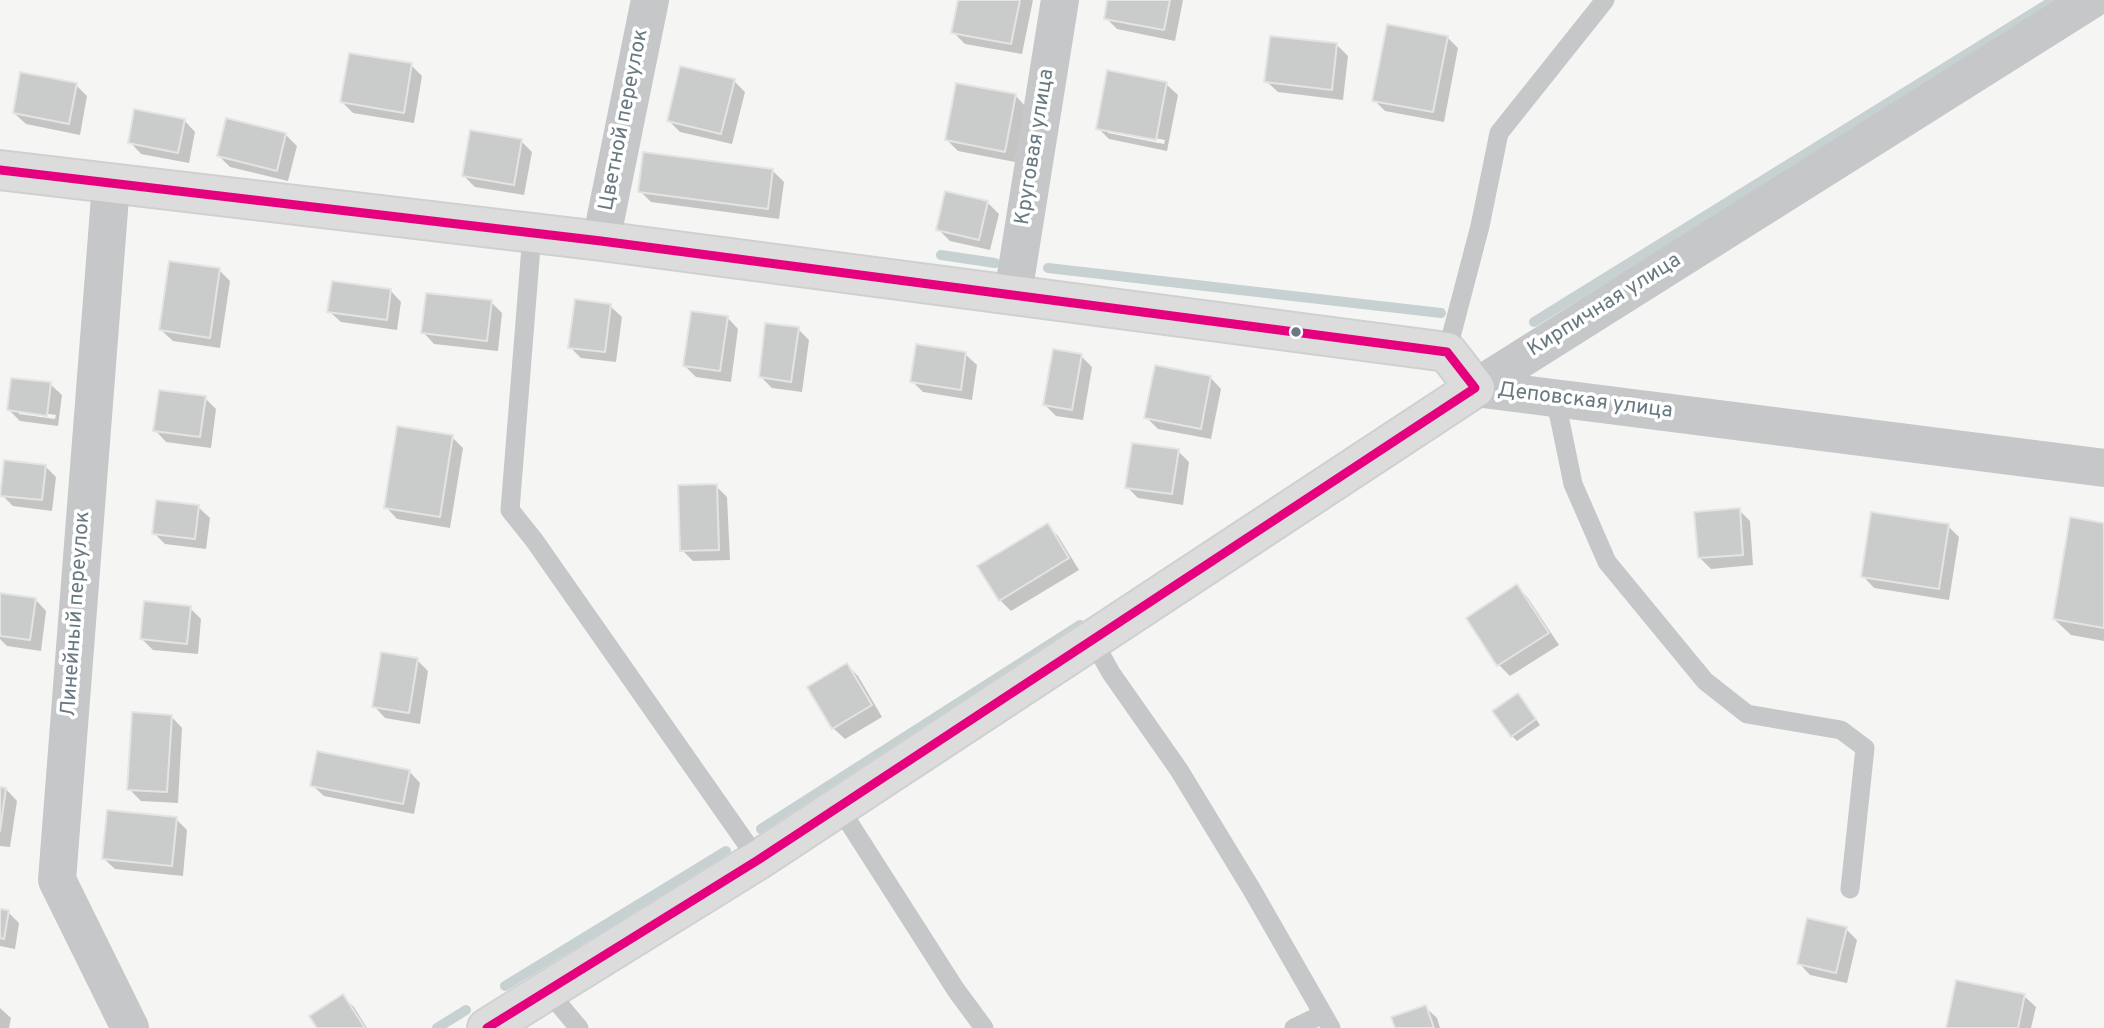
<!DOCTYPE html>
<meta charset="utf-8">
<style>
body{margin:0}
canvas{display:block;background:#f5f5f4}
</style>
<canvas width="2104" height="1028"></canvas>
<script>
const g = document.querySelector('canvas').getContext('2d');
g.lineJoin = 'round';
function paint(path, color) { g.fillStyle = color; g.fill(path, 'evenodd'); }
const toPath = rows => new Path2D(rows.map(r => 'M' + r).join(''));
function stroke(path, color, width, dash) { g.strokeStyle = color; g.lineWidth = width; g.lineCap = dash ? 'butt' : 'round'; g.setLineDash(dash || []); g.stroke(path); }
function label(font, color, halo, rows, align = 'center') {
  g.font = font + ' Overpass,sans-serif'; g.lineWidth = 7; g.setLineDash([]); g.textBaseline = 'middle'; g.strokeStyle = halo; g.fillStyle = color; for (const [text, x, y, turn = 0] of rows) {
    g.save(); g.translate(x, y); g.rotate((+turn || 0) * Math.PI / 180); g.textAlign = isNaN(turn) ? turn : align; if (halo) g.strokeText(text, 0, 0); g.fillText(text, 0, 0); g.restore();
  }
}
const shadow = toPath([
 [960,0,1033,0,1022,54,965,44,953,32],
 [1109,0,1183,0,1175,41,1117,29,1106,18],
 [1447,37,1458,48,1444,122,1385,111,1374,100],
 [1337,45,1348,56,1343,100,1278,92,1266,81],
 [411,65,422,76,414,123,353,113,342,102],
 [734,81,745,92,732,144,680,132,669,121],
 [1166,84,1178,95,1167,151,1109,139,1098,128],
 [1108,129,1165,140,1164,144,1108,133],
 [76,85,87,96,80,135,26,124,14,113],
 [1015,95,1026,107,1015,162,958,151,947,140],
 [184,120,195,132,189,163,141,154,130,142],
 [285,134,297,146,288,181,230,167,218,155],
 [521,141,532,152,524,195,475,187,464,176],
 [772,170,784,182,779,219,651,202,640,191],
 [987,202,999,214,990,250,950,241,938,229],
 [219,270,230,281,220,348,173,341,161,330],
 [390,290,401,302,397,330,341,322,329,311],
 [491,302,502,313,498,351,434,344,423,332],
 [610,306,622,317,616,362,581,358,570,347],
 [727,317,738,329,731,382,696,377,685,366],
 [798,329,809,340,802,392,772,388,761,377],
 [965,354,977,365,972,400,923,392,912,381],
 [1081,356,1092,367,1083,420,1056,416,1045,405],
 [1210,377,1221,389,1211,439,1158,429,1146,417],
 [50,384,62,395,58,426,20,421,9,410],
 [19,410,56,415,55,419,19,414],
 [205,398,216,409,211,448,166,442,155,430],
 [452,437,463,448,450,528,397,519,386,507],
 [1178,451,1189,462,1183,505,1138,498,1127,487],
 [45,466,56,477,52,511,13,506,2,495],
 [716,486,727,497,730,560,693,561,682,550],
 [198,507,210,518,206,549,165,544,154,533],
 [1739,510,1750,521,1753,565,1711,569,1699,557],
 [1047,525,1058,536,1079,570,1011,611,1000,600],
 [2104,525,2104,641,2071,635,2054,619],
 [1948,526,1959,537,1949,600,1874,588,1863,576],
 [1517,586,1528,598,1559,645,1510,676,1499,665,1468,618],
 [35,599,46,611,41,651,7,646,0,639,0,602],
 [190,608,201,619,198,654,153,650,142,639],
 [417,660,428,671,420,724,385,718,374,706],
 [847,665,858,676,882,717,845,739,833,728],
 [1523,700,1540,725,1517,741,1512,736],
 [171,716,182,728,178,803,141,801,129,789],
 [409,771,420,783,414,814,324,796,312,785],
 [0,789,6,789,17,801,10,847,0,846],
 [176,819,187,830,183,876,115,869,103,858],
 [0,910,8,912,19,923,15,949,0,946],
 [1846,929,1857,940,1847,983,1810,975,1799,963],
 [342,996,354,1007,367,1028,319,1028],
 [2024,996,2036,1007,2031,1028,1947,1028],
 [1425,1007,1437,1018,1440,1028,1396,1028],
 [0,1008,11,1018,9,1028,0,1028]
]);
const stream = toPath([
 [941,255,995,263],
 [1048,268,1441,313],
 [1534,322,2054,0],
 [761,829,1080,625],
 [505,986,726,851],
 [437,1028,466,1010]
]);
const building = toPath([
 [958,0,1020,0,1011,44,951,33,958,0],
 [1107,0,1170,0,1164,30,1104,19,1107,0],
 [1387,24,1448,36,1433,112,1372,101,1387,24],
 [1270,36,1337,43,1332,90,1264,82,1270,36],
 [349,53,412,63,404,113,340,102,349,53],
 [680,66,735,79,721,134,667,121,680,66],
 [1107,70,1167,82,1156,140,1096,129,1107,70],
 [20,72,77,83,69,124,13,113,20,72],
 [956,83,1016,94,1005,152,945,140,956,83],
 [134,109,185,119,178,153,128,143,134,109],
 [226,118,286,133,277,171,217,156,226,118],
 [470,130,522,139,514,185,462,176,470,130],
 [643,152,773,169,768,209,638,192,643,152],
 [945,191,988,201,979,240,936,230,945,191],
 [169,261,220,268,210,338,159,330,169,261],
 [332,281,391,289,387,320,327,312,332,281],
 [426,293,492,300,487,341,421,333,426,293],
 [575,299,611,304,605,352,568,348,575,299],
 [691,311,728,316,720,371,683,366,691,311],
 [765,323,799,327,791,382,759,377,765,323],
 [916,344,966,352,961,390,910,382,916,344],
 [1053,349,1082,354,1072,410,1043,405,1053,349],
 [1155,365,1211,376,1201,429,1144,418,1155,365],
 [11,378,51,382,47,416,7,410,11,378],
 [159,390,206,396,200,437,153,431,159,390],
 [397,426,453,435,440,517,384,508,397,426],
 [1132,443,1179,449,1172,494,1125,488,1132,443],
 [4,460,46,465,42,500,0,496,4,460],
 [717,484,719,550,680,551,678,485,717,484],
 [156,500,199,505,195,539,152,534,156,500],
 [1740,508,1743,555,1698,558,1694,512,1740,508],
 [1871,512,1949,524,1939,589,1861,577,1871,512],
 [2070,517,2104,523,2104,628,2053,619,2070,517],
 [1048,523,1069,558,999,601,977,566,1048,523],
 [1517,584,1549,633,1497,666,1466,618,1517,584],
 [0,593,36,598,30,640,0,636,0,593],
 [144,601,191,606,187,644,140,639,144,601],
 [381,652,418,658,409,713,372,707,381,652],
 [847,663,872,705,832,729,807,687,847,663],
 [1518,693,1536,719,1511,737,1492,711,1518,693],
 [132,712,172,715,167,792,127,790,132,712],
 [317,751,410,770,403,804,310,786,317,751],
 [0,787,6,788,0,831,0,787],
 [107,810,177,817,172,866,102,859,107,810],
 [0,909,9,910,4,939,0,938,0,909],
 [1807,918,1847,927,1836,973,1797,964,1807,918],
 [1956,980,2025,994,2018,1028,1946,1028,1956,980],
 [343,994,365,1028,317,1028,309,1016,343,994],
 [1426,1005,1434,1028,1395,1028,1391,1017,1426,1005]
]);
const lane = toPath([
 [532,234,510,510,534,540,758,860],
 [1447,352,1480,226,1499,133,1605,0],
 [1552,397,1559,416,1573,484,1607,562,1705,681,1747,714,1841,730,1865,748,1850,889],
 [1092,639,1111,673,1179,770,1252,890,1331,1028],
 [839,807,956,990,984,1028],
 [547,990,579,1028],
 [1294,1028,1323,1014]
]);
const street = toPath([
 [111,184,57,880,130,1028],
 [601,241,650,0],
 [1013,294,1060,0],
 [1475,388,2091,0],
 [1475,388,2104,468]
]);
const secondary = toPath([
 [0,170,601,241,1447,352,1475,388,758,860,487,1028]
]);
const bus1 = toPath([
 [0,170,601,241,1447,352,1475,388,758,860,487,1028]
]);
const markers = [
 [1296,332,6,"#687981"]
];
const streetNames = [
 ["Цветной переулок",625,120,-79],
 ["Круговая улица",1036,147,-81],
 ["Кирпичная улица",1605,306,-32],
 ["Деповская улица",1585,402,7],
 ["Линейный переулок",77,614,-86]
];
paint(shadow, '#0003');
stroke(stream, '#c8d1d2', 10);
paint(building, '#cacccc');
stroke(building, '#e4e4e4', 2);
stroke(secondary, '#cfd1d1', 42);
stroke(lane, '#c5c7c8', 19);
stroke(street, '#c5c7c8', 38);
stroke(secondary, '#dcdcdd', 38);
stroke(bus1, '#e5007d', 9);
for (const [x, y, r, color] of markers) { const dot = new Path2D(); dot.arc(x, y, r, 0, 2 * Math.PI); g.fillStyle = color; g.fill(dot); stroke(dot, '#fff', 2.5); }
label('21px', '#687981', '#fff', streetNames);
</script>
